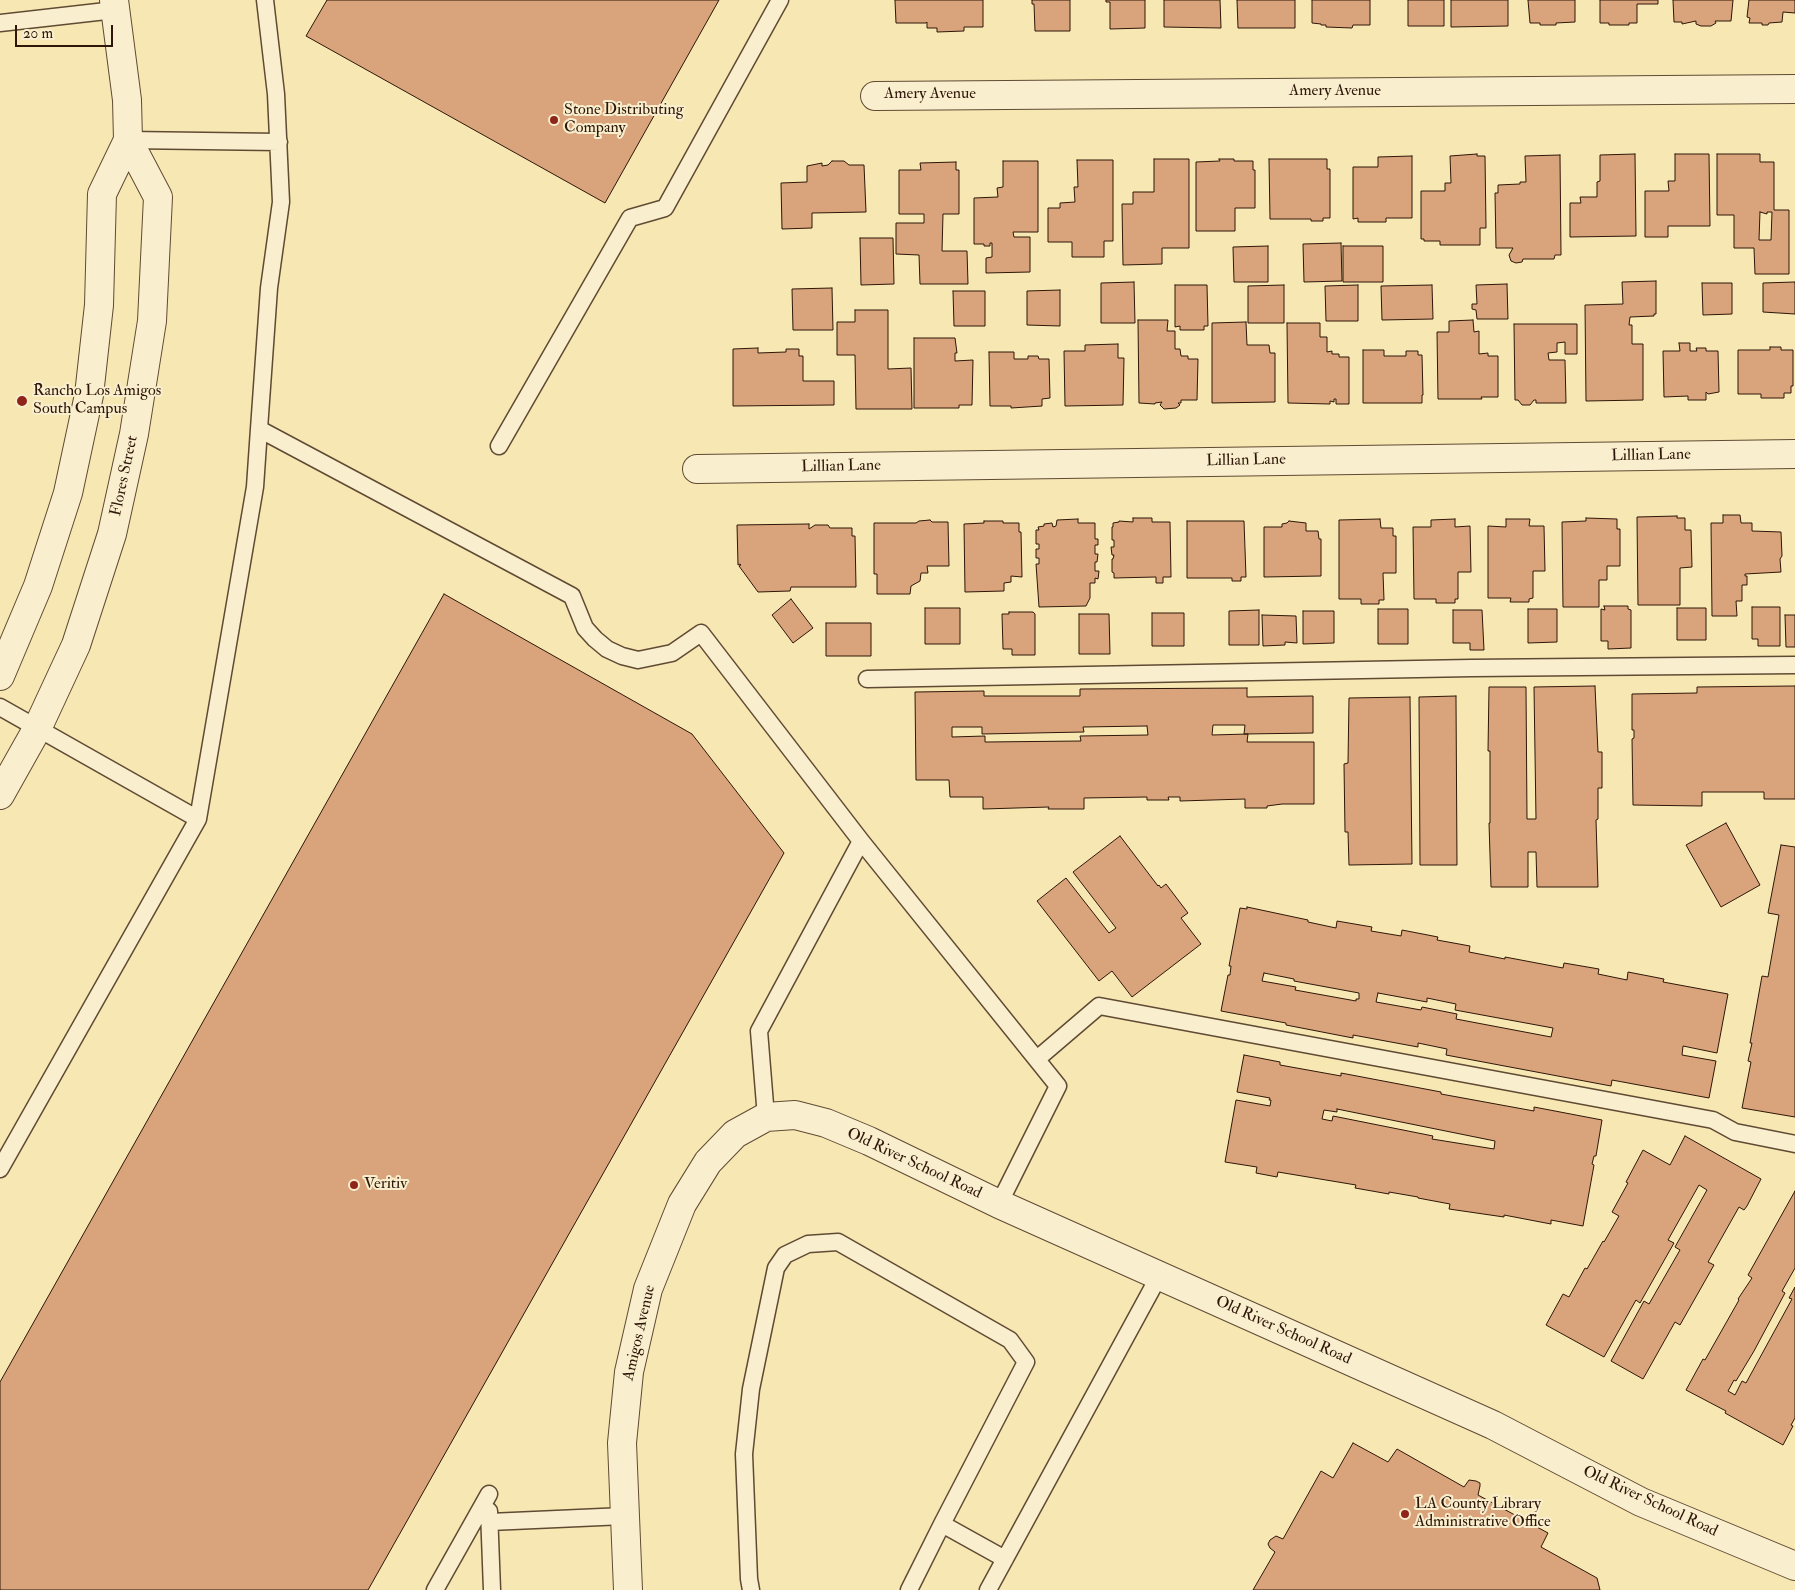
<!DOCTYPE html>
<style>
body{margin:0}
#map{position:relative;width:1795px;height:1590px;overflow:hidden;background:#f6e7b3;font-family:"IM FELL Double Pica",serif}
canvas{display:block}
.scale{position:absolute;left:15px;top:25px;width:98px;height:22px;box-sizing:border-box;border:2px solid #2e1608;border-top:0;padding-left:6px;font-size:15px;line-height:18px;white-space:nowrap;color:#2e1608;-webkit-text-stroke:4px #f9efce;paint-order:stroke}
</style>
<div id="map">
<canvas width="1795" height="1590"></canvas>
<div class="scale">20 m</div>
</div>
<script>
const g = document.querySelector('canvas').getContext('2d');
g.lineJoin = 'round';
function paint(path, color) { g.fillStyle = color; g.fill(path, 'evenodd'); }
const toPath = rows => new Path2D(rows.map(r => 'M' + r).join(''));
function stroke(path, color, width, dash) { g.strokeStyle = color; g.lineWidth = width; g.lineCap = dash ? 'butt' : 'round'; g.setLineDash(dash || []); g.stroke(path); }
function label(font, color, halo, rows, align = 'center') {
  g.font = font + ' "IM FELL Double Pica",serif'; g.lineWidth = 4; g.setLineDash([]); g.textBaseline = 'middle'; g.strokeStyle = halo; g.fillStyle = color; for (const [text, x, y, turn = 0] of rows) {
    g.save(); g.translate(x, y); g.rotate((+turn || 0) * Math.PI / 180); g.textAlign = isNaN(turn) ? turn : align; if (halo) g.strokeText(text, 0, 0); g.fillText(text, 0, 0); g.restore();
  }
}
const building = toPath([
 [327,0,719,0,605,203,306,36,327,0],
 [895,0,983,0,983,27,964,27,964,31,937,32,937,28,927,28,927,22,926,23,896,23,895,0],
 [1032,0,1070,0,1070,31,1035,31,1034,4,1032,4,1032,0],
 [1106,0,1145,0,1145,28,1110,29,1110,2,1106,2,1106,0],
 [1164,0,1220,0,1221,28,1164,27,1164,0],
 [1237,0,1295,0,1295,28,1238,28,1237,0],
 [1312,0,1370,0,1370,25,1353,25,1352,28,1326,27,1326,25,1321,25,1321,24,1312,23,1312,0],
 [1408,0,1444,0,1444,26,1408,26,1408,0],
 [1451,0,1508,0,1508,26,1451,27,1451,0],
 [1528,0,1575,0,1575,22,1556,23,1556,25,1540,25,1540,23,1530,23,1528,0],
 [1600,0,1658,0,1658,4,1637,4,1637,23,1629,23,1629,25,1609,25,1609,23,1600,23,1600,0],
 [1673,0,1733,0,1731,21,1715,21,1716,23,1711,26,1701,26,1696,24,1696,21,1682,24,1682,22,1674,22,1673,0],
 [1749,0,1795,0,1795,13,1783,12,1782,22,1769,23,1768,25,1762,25,1762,23,1749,23,1750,18,1747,17,1749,0],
 [1477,154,1477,156,1485,156,1486,228,1480,228,1480,245,1440,245,1440,241,1424,241,1424,239,1421,239,1421,191,1445,191,1445,183,1451,183,1450,156,1477,154],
 [1635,154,1636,236,1570,237,1570,203,1581,203,1580,197,1597,197,1597,182,1600,181,1600,155,1635,154],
 [1675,154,1709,154,1710,226,1668,226,1668,237,1645,237,1645,191,1669,191,1668,181,1675,181,1675,154],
 [1717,154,1760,154,1760,162,1774,162,1774,210,1789,210,1789,274,1755,274,1754,248,1734,248,1734,215,1717,215,1717,154],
 [1760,212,1767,214,1767,212,1772,212,1771,240,1759,240,1760,212],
 [1560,155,1561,255,1555,255,1554,259,1523,259,1522,262,1516,263,1511,261,1509,255,1513,248,1496,248,1495,193,1498,193,1498,185,1520,184,1520,182,1526,182,1525,156,1560,155],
 [1412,156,1412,218,1386,218,1386,222,1358,222,1358,218,1353,219,1353,167,1378,167,1378,157,1412,156],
 [1154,159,1189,159,1189,248,1162,248,1162,264,1123,265,1122,204,1133,204,1133,192,1154,192,1154,159],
 [1219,159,1234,159,1234,161,1253,161,1253,170,1255,170,1255,208,1235,208,1235,231,1196,231,1196,162,1220,161,1219,159],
 [1269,159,1327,159,1327,169,1330,169,1330,218,1323,218,1323,221,1311,221,1311,219,1270,219,1269,159],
 [1077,160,1113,160,1113,241,1104,241,1104,257,1072,257,1072,242,1048,242,1048,208,1060,208,1060,203,1075,202,1074,187,1078,187,1077,160],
 [832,161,844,161,849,165,864,165,866,212,812,213,812,228,782,229,781,183,807,182,807,166,822,163,822,166,828,165,832,161],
 [1003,161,1038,161,1038,232,1013,232,1014,237,1030,237,1030,272,986,273,986,258,992,257,992,243,990,243,990,246,984,246,984,244,974,244,974,198,998,197,997,188,1003,187,1003,161],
 [956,162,956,170,959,170,959,214,943,214,942,251,967,251,968,284,920,284,919,255,896,254,896,223,924,223,924,214,899,214,899,170,921,170,920,163,956,162],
 [860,238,893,238,894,284,861,285,860,238],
 [1341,243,1342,281,1304,282,1303,244,1341,243],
 [1268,246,1268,282,1234,282,1233,247,1268,246],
 [1343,246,1383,246,1383,282,1343,282,1343,246],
 [1656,281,1656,314,1654,314,1654,316,1630,317,1629,325,1632,325,1632,344,1643,344,1643,400,1586,401,1585,305,1623,304,1622,282,1656,281],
 [1134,282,1135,323,1101,323,1101,283,1134,282],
 [1795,282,1795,314,1763,312,1763,283,1795,282],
 [1702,283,1732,283,1732,314,1703,315,1702,283],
 [1507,284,1508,319,1477,319,1476,310,1472,309,1472,304,1477,304,1476,285,1507,284],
 [1175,285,1207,285,1208,326,1204,326,1204,330,1180,330,1180,326,1175,327,1175,285],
 [1284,285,1284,323,1248,323,1248,286,1284,285],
 [1358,285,1358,321,1326,321,1325,286,1358,285],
 [1432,285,1433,319,1382,320,1381,286,1432,285],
 [832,288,833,330,793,330,792,289,832,288],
 [1060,290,1060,326,1027,325,1027,291,1060,290],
 [953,291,985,291,985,326,954,326,953,291],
 [855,310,888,310,888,369,911,368,912,409,856,409,855,355,837,355,837,322,855,322,855,310],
 [1138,320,1168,320,1167,331,1175,331,1175,349,1180,349,1181,356,1188,356,1188,359,1198,359,1197,400,1181,400,1181,403,1178,403,1180,405,1176,408,1164,409,1160,405,1162,402,1155,403,1155,404,1139,403,1138,320],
 [1473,320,1474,332,1479,331,1479,354,1488,353,1488,356,1498,356,1498,397,1481,397,1482,399,1438,399,1437,332,1449,332,1449,321,1473,320],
 [1246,322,1247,345,1269,345,1270,353,1275,353,1275,402,1212,403,1212,323,1246,322],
 [1287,323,1320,323,1320,337,1327,337,1327,352,1332,351,1332,354,1339,354,1339,357,1349,357,1349,404,1336,404,1336,399,1334,399,1334,402,1330,401,1330,404,1288,403,1287,323],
 [1514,324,1577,324,1577,354,1565,354,1565,342,1557,343,1557,352,1548,353,1549,360,1565,360,1566,403,1536,403,1536,400,1534,400,1530,405,1522,405,1518,400,1515,400,1514,324],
 [914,338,955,338,957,353,955,353,955,361,973,360,972,405,959,405,959,408,914,408,914,338],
 [1679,343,1690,343,1690,351,1697,351,1696,348,1706,348,1706,351,1718,351,1719,392,1708,394,1706,392,1706,400,1688,400,1688,396,1664,397,1663,351,1680,351,1679,343],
 [1118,344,1118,358,1124,358,1123,405,1065,406,1064,351,1085,351,1085,345,1118,344],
 [1770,347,1781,347,1781,350,1793,350,1793,386,1791,386,1791,393,1784,393,1784,398,1761,398,1761,394,1738,394,1738,350,1770,350,1770,347],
 [758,348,758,353,786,352,786,349,799,349,799,356,803,356,803,381,834,381,834,405,733,406,733,349,758,348],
 [1363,350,1384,350,1384,356,1406,356,1406,351,1418,351,1418,355,1422,355,1423,395,1422,395,1422,403,1363,403,1363,350],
 [989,352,1014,352,1014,359,1028,359,1028,356,1038,356,1039,359,1049,359,1050,398,1042,399,1042,406,1011,408,1011,406,990,406,989,352],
 [1723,515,1740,515,1741,523,1752,523,1752,531,1781,532,1782,556,1780,559,1781,572,1745,574,1745,576,1747,576,1747,585,1742,585,1742,601,1736,601,1737,616,1712,616,1711,523,1723,523,1723,515],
 [1677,516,1677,518,1685,518,1685,530,1691,530,1692,567,1680,568,1680,605,1638,605,1637,517,1677,516],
 [1133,518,1152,518,1152,522,1170,522,1171,577,1163,577,1163,583,1156,583,1156,577,1114,578,1114,573,1112,572,1112,559,1113,559,1114,555,1112,555,1111,547,1114,547,1114,540,1112,540,1112,527,1113,527,1113,523,1119,522,1119,521,1133,522,1133,518],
 [1586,518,1617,519,1617,529,1620,529,1620,566,1607,566,1607,580,1599,580,1599,607,1563,607,1562,522,1586,521,1586,518],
 [1078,519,1078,523,1095,523,1095,539,1098,539,1098,545,1095,545,1095,554,1098,554,1097,562,1095,562,1095,571,1099,571,1098,579,1095,578,1095,583,1090,583,1090,598,1086,606,1039,607,1036,564,1039,564,1039,558,1036,558,1036,549,1039,549,1039,544,1036,544,1036,530,1039,530,1038,527,1044,526,1044,524,1052,523,1053,527,1056,526,1057,520,1078,519],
 [1380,519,1381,528,1393,528,1393,536,1396,536,1396,573,1383,573,1384,600,1379,600,1379,604,1361,604,1361,599,1339,599,1339,520,1380,519],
 [1455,519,1455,527,1470,526,1471,572,1458,572,1458,599,1455,599,1455,603,1436,603,1436,599,1414,599,1413,527,1431,527,1431,520,1455,519],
 [1506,519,1530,519,1529,526,1544,526,1545,571,1533,571,1533,598,1529,599,1529,602,1510,602,1511,598,1488,598,1488,526,1506,527,1506,519],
 [930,520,932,522,948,522,949,566,927,566,928,573,921,573,920,581,911,586,910,594,877,594,877,574,874,574,874,523,916,523,919,521,930,520],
 [984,521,1003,521,1003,523,1019,523,1019,532,1021,532,1022,577,1011,576,1011,582,1004,583,1004,591,965,592,964,524,984,523,984,521],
 [1187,521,1244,521,1246,577,1241,577,1241,581,1232,581,1232,578,1187,578,1187,521],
 [1289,521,1306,523,1306,531,1318,531,1319,539,1321,539,1321,576,1264,577,1264,527,1282,527,1282,524,1287,523,1289,521],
 [809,524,809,529,815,525,828,525,830,528,852,528,852,536,855,536,856,587,791,587,790,591,758,592,739,566,741,565,740,564,738,565,737,525,809,524],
 [444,594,692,734,784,853,368,1590,0,1590,0,1382,444,594],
 [791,599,813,628,793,643,772,615,791,599],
 [1604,606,1628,606,1628,609,1631,610,1631,648,1608,649,1608,641,1601,641,1601,609,1605,610,1604,606],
 [1752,607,1780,607,1780,646,1758,646,1758,639,1752,639,1752,607],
 [925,608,960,608,960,644,925,644,925,608],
 [1677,608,1706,608,1706,640,1677,640,1677,608],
 [1378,609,1408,609,1408,644,1378,644,1378,609],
 [1528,609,1557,609,1557,642,1528,643,1528,609],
 [1259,610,1259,645,1229,645,1229,611,1259,610],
 [1453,610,1482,610,1484,650,1470,650,1470,643,1453,643,1453,610],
 [1303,611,1334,611,1334,643,1303,644,1303,611],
 [1009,612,1033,612,1035,614,1035,655,1012,655,1012,649,1003,649,1002,614,1009,614,1009,612],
 [1152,613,1184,613,1184,646,1152,646,1152,613],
 [1079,614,1109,614,1110,654,1079,654,1079,614],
 [1262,615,1296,616,1297,643,1285,642,1285,645,1263,646,1262,615],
 [1785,615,1795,615,1795,647,1786,647,1785,615],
 [826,623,871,623,871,656,826,656,826,623],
 [1595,686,1598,752,1602,752,1602,788,1598,788,1598,819,1596,820,1598,887,1537,887,1536,852,1528,852,1528,887,1491,887,1489,823,1490,823,1490,751,1488,751,1489,687,1526,687,1527,819,1536,819,1534,687,1595,686],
 [1795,686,1795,799,1764,799,1764,792,1702,792,1702,806,1633,805,1632,739,1634,738,1634,730,1632,730,1632,694,1697,693,1697,687,1795,686],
 [1247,688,1247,697,1313,696,1313,733,1244,734,1245,725,1213,725,1212,735,1248,734,1247,742,1314,742,1314,804,1282,804,1267,806,1267,808,1245,808,1245,799,1180,801,1180,797,1168,797,1169,800,1147,800,1147,797,1084,798,1084,809,1048,809,1049,807,983,809,983,797,950,797,949,780,916,780,915,692,984,691,984,696,1080,696,1080,689,1247,688],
 [1147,726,1148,735,1080,736,1081,741,985,742,985,736,952,737,952,727,982,727,982,734,1084,732,1083,727,1147,726],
 [1456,696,1457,865,1420,865,1419,697,1456,696],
 [1410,697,1412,864,1349,865,1348,832,1345,832,1344,764,1348,763,1349,698,1410,697],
 [1726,823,1760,885,1721,907,1686,845,1726,823],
 [1120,836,1158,886,1159,885,1161,888,1166,884,1188,913,1181,918,1201,944,1132,997,1112,971,1099,981,1037,901,1066,878,1109,933,1116,928,1073,872,1120,836],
 [1781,845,1795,847,1795,1117,1742,1108,1751,1062,1748,1061,1752,1043,1750,1043,1762,976,1768,977,1779,915,1768,913,1781,845],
 [1247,907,1308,920,1308,922,1336,928,1337,921,1372,927,1371,931,1401,936,1402,930,1438,937,1437,940,1470,946,1469,952,1505,959,1505,957,1563,968,1564,963,1599,969,1598,974,1627,980,1628,972,1664,979,1663,982,1728,994,1717,1053,1683,1046,1682,1055,1716,1061,1709,1098,1612,1080,1611,1086,1446,1055,1447,1049,1418,1043,1418,1047,1353,1035,1353,1038,1286,1025,1286,1023,1221,1011,1228,975,1230,975,1231,966,1229,966,1240,908,1247,909,1247,907],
 [1264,973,1294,979,1294,981,1359,993,1359,999,1356,999,1356,1001,1295,990,1296,987,1262,981,1264,973],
 [1378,993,1427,1002,1427,998,1456,1004,1455,1010,1553,1028,1551,1037,1456,1019,1457,1014,1422,1007,1421,1010,1376,1002,1378,993],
 [1244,1055,1280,1062,1280,1065,1341,1076,1341,1073,1441,1092,1441,1094,1534,1111,1534,1107,1602,1120,1596,1156,1594,1156,1592,1164,1594,1165,1583,1226,1551,1220,1551,1224,1504,1215,1504,1217,1449,1209,1450,1204,1418,1198,1418,1197,1389,1192,1389,1194,1355,1188,1356,1185,1278,1172,1277,1177,1256,1173,1257,1167,1225,1162,1236,1100,1270,1106,1271,1100,1269,1100,1270,1098,1237,1092,1244,1055],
 [1337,1109,1495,1141,1494,1149,1432,1139,1433,1136,1333,1116,1332,1121,1322,1119,1324,1110,1337,1112,1337,1109],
 [1685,1136,1761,1179,1747,1206,1744,1210,1739,1207,1708,1262,1714,1265,1680,1325,1675,1322,1643,1379,1611,1361,1644,1301,1649,1304,1680,1250,1675,1247,1707,1190,1699,1185,1668,1240,1674,1243,1640,1303,1636,1300,1604,1357,1546,1325,1563,1294,1569,1297,1585,1268,1587,1269,1603,1241,1604,1242,1619,1216,1612,1212,1628,1183,1626,1182,1643,1150,1670,1165,1685,1136],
 [1795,1191,1795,1268,1782,1291,1785,1293,1754,1351,1736,1381,1734,1380,1728,1391,1735,1395,1742,1381,1746,1383,1792,1299,1789,1298,1795,1287,1795,1418,1791,1425,1793,1426,1783,1445,1725,1413,1726,1411,1686,1390,1703,1359,1705,1360,1739,1300,1738,1299,1752,1278,1748,1275,1795,1191],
 [1353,1443,1388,1462,1397,1449,1464,1487,1469,1480,1476,1481,1480,1483,1480,1486,1478,1495,1548,1533,1541,1547,1597,1578,1600,1590,1253,1590,1275,1552,1270,1548,1268,1544,1270,1540,1276,1536,1283,1539,1321,1471,1333,1478,1353,1443]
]);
const service = toPath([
 [265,0,276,94,281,202,269,288,259,429,572,596,585,628,595,639,607,649,622,656,638,660,672,653,701,633,861,841,1058,1086,999,1204],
 [0,23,115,10],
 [128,140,279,142],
 [499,446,630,218,665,208,780,0],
 [867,679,1472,668,1795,665],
 [0,707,198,819],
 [1037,1059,1099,1006,1713,1120,1735,1132,1795,1144],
 [766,1117,759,1031,861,841],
 [0,1169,198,819,255,487,259,429],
 [489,1511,492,1590],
 [490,1522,624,1516],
 [942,1524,1005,1559],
 [435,1590,489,1494],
 [751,1590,749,1579,744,1454,751,1389,776,1268,785,1255,808,1244,838,1242,1010,1340,1026,1362,942,1524,909,1590],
 [988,1590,1159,1276]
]);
const minor = toPath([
 [875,96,1795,89],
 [697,469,1795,454],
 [0,676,38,586,68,493,89,395,99,305,102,194,128,140],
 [0,795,37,729,76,645,112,534,134,434,152,321,158,197,128,140,127,100,114,0]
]);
const tertiary = toPath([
 [628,1590,622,1443,629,1372,648,1289,682,1204,708,1162,735,1134,766,1117,795,1115,826,1123,869,1141,999,1204,1493,1425,1641,1502,1795,1566]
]);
const markers = [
 [554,120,5,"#8f2418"],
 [22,401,6,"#8f2418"],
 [354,1185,5,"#8f2418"],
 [1405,1514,5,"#8f2418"]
];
const streetNames = [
 ["Amery Avenue",1335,92],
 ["Amery Avenue",930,95],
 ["Lillian Lane",1651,456,-1],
 ["Lillian Lane",1246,461,-1],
 ["Lillian Lane",841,467,-1],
 ["Flores Street",125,476,-78],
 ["Old River School Road",914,1164,25],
 ["Old River School Road",1283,1331,24],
 ["Amigos Avenue",640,1333,-77],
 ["Old River School Road",1650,1502,25]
];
const poiNames = [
 ["Stone Distributing",564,111],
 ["Company",564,129],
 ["Rancho Los Amigos",33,392],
 ["South Campus",33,410],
 ["Veritiv",364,1185],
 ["LA County Library",1415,1505],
 ["Administrative Office",1415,1523]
];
paint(building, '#d9a47c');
stroke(building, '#2e1608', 1);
stroke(service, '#604a33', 19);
stroke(minor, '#604a33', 30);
stroke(tertiary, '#604a33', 30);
stroke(service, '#f9efce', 16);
stroke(minor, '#f9efce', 28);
stroke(tertiary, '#f9efce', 28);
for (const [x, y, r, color] of markers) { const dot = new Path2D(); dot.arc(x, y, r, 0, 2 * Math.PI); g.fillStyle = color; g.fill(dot); stroke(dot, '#f9efce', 2); }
label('16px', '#2e1608', '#f9efce', streetNames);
label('16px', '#2e1608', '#f9efce', poiNames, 'left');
</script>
